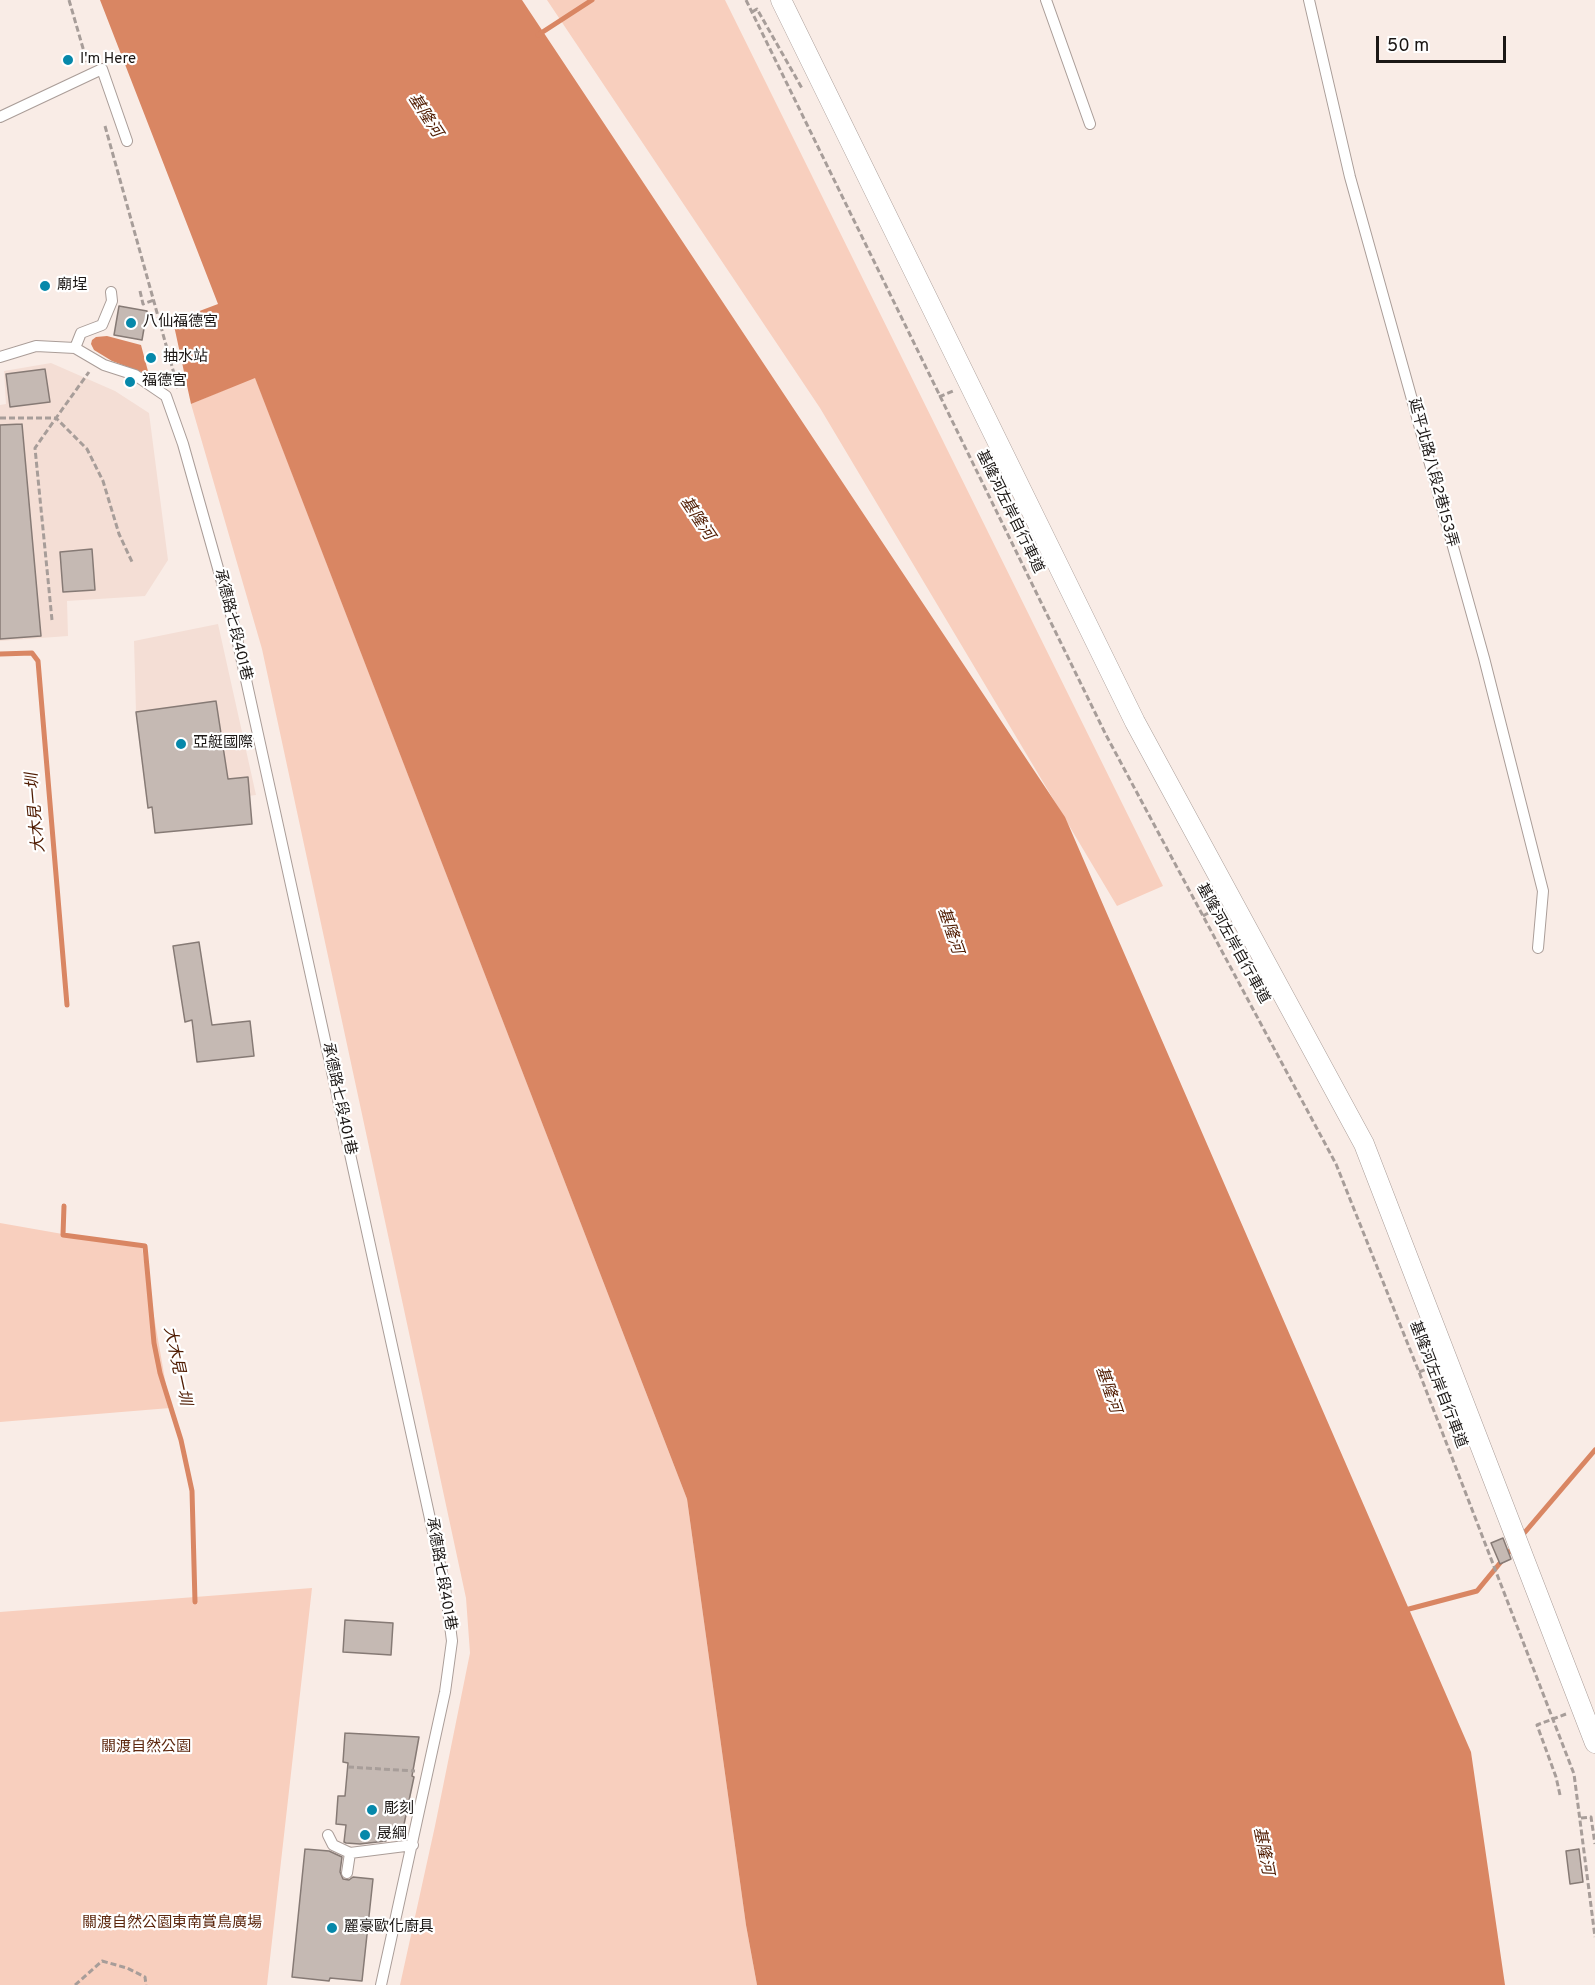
<!DOCTYPE html>
<meta charset="utf-8">
<style>
body{margin:0}
#map{position:relative;width:1595px;height:1985px;overflow:hidden;background:#f9ece6;font-family:Overpass,sans-serif}
canvas{display:block}
.scale{position:absolute;left:1376px;top:36px;width:130px;height:27px;box-sizing:border-box;border:3px solid #1b1715;border-top:0;padding-left:8px;font-size:18px;line-height:21px;white-space:nowrap;color:#1b1715;-webkit-text-stroke:4px #fff;paint-order:stroke}
</style>
<div id="map">
<canvas width="1595" height="1985"></canvas>
<div class="scale">50 m</div>
</div>
<script>
const g = document.querySelector('canvas').getContext('2d');
g.lineJoin = 'round';
function paint(path, color) { g.fillStyle = color; g.fill(path, 'evenodd'); }
const toPath = rows => new Path2D(rows.map(r => 'M' + r).join(''));
function stroke(path, color, width, dash) { g.strokeStyle = color; g.lineWidth = width; g.lineCap = dash ? 'butt' : 'round'; g.setLineDash(dash || []); g.stroke(path); }
function label(font, color, halo, rows, align = 'center') {
  g.font = font + ' Overpass,"Noto Sans TC",sans-serif'; g.lineWidth = 4.5; g.setLineDash([]); g.textBaseline = 'middle'; g.strokeStyle = halo; g.fillStyle = color; for (const [text, x, y, turn = 0] of rows) {
    g.save(); g.translate(x, y); g.rotate((+turn || 0) * Math.PI / 180); g.textAlign = isNaN(turn) ? turn : align; if (halo) g.strokeText(text, 0, 0); g.fillText(text, 0, 0); g.restore();
  }
}
const built = toPath([
 [51,363,115,391,149,413,168,560,145,596,67,601,68,636,0,641,0,405,6,404,4,371],
 [218,624,256,795,148,808,136,712,134,641]
]);
const green = toPath([
 [547,0,725,0,1163,886,1117,906,820,408],
 [255,377,687,1499,746,1925,757,1985,400,1985,435,1826,470,1653,466,1598,262,649,191,404],
 [0,1223,142,1248,170,1408,0,1422],
 [312,1588,267,1985,0,1985,0,1612]
]);
const water = toPath([
 [100,0,522,0,1065,817,1471,1752,1505,1985,757,1985,746,1925,687,1499,255,378,191,404,173,321,218,304],
 [107,336,141,345,149,375,112,361,94,350,91,344,92,340,96,337]
]);
const stream = toPath([
 [538,35,592,0],
 [0,654,32,653,38,661,67,1005],
 [64,1206,63,1235,145,1246,154,1343,160,1373,181,1440,192,1491,195,1602],
 [1520,1538,1595,1450],
 [1409,1609,1477,1591,1514,1546]
]);
const building = toPath([
 [119,306,147,311,142,340,114,335,119,306],
 [45,369,50,402,10,407,6,374,45,369],
 [22,424,41,636,0,639,0,425,22,424],
 [92,549,95,590,63,592,60,552,92,549],
 [216,701,228,779,248,777,252,824,155,833,152,807,148,808,136,712,216,701],
 [199,942,212,1025,250,1021,254,1056,197,1062,192,1020,185,1022,173,946,199,942],
 [1503,1538,1511,1559,1500,1564,1491,1543,1503,1538],
 [345,1620,393,1623,391,1655,343,1652,345,1620],
 [345,1733,419,1737,412,1776,414,1777,403,1829,387,1828,386,1841,360,1844,346,1843,344,1842,346,1825,336,1824,338,1796,345,1796,348,1763,343,1762,345,1733],
 [305,1849,329,1851,342,1857,340,1872,343,1879,349,1880,353,1877,373,1879,362,1981,330,1978,329,1981,292,1977,305,1849],
 [1579,1849,1583,1882,1570,1884,1566,1851,1579,1849]
]);
const path = toPath([
 [69,0,87,62],
 [746,0,1106,735,1336,1164,1419,1372,1574,1774,1595,1937],
 [752,12,757,9,803,90],
 [105,126,178,388],
 [140,291,143,304,154,300],
 [939,397,953,391],
 [0,418,56,418,89,372],
 [52,620,35,448,56,418,87,449,103,481,119,534,133,564],
 [1203,916,1217,908],
 [1419,1372,1432,1367],
 [348,1767,415,1771],
 [1560,1795,1556,1777,1537,1725,1566,1714],
 [1581,1818,1591,1817,1595,1844],
 [75,1985,102,1961,127,1968,145,1977,146,1985]
]);
const lane = toPath([
 [1046,0,1090,124],
 [1309,0,1350,177,1484,658,1543,891,1538,948],
 [0,117,102,69,127,141],
 [75,348,81,333,102,325,112,301,111,292],
 [0,357,36,346,75,348,104,365,135,375,166,396,183,444,234,625,445,1587,452,1641,445,1692,381,1985],
 [328,1835,333,1845,350,1853,413,1845],
 [347,1873,350,1853]
]);
const street = toPath([
 [781,0,1135,722,1364,1144,1595,1743]
]);
const markers = [
 [68,60,6,"#0688aa"],
 [45,286,6,"#0688aa"],
 [131,323,6,"#0688aa"],
 [151,358,6,"#0688aa"],
 [130,382,6,"#0688aa"],
 [181,744,6,"#0688aa"],
 [372,1810,6,"#0688aa"],
 [365,1835,6,"#0688aa"],
 [332,1928,6,"#0688aa"]
];
const poiNames = [
 ["I'm Here",80,60],
 ["廟埕",57,286],
 ["八仙福德宮",143,323],
 ["抽水站",163,358],
 ["福德宮",142,382],
 ["亞艇國際",193,744],
 ["彫刻",384,1810],
 ["晟綱",377,1835],
 ["麗豪歐化廚具",344,1928]
];
const streetNames = [
 ["延平北路八段2巷153弄",1432,473,75],
 ["基隆河左岸自行車道",1009,512,64],
 ["承德路七段401巷",232,625,76],
 ["基隆河左岸自行車道",1232,944,61],
 ["承德路七段401巷",338,1099,78],
 ["基隆河左岸自行車道",1437,1385,69],
 ["承德路七段401巷",440,1574,80]
];
const parkNames = [
 ["關渡自然公園",146,1748],
 ["關渡自然公園東南賞鳥廣場",172,1924]
];
const waterNames = [
 ["基隆河",424,116,57],
 ["基隆河",696,519,56],
 ["大木見一圳",37,813,-95],
 ["基隆河",949,931,71],
 ["大木見一圳",176,1366,78],
 ["基隆河",1107,1390,71],
 ["基隆河",1262,1851,79]
];
paint(built, '#f4ded5');
paint(green, '#f8cfbe');
paint(water, '#d98663');
stroke(stream, '#d98663', 5);
paint(building, '#c5b9b3');
stroke(building, '#867a75', 1.5);
stroke(lane, '#aa9d98', 12);
stroke(street, '#aa9d98', 21);
stroke(path, '#a79d99', 3, [6, 3]);
stroke(lane, '#fff', 10);
stroke(street, '#fff', 20);
for (const [x, y, r, color] of markers) { const dot = new Path2D(); dot.arc(x, y, r, 0, 2 * Math.PI); g.fillStyle = color; g.fill(dot); stroke(dot, '#fff', 2); }
label('15px', '#1b1715', '#fff', poiNames, 'left');
label('15px', '#1b1715', '#fff', streetNames);
label('15px', '#5d280f', '#fff', parkNames);
label('italic 16px', '#501c02', '#fff', waterNames);
</script>
